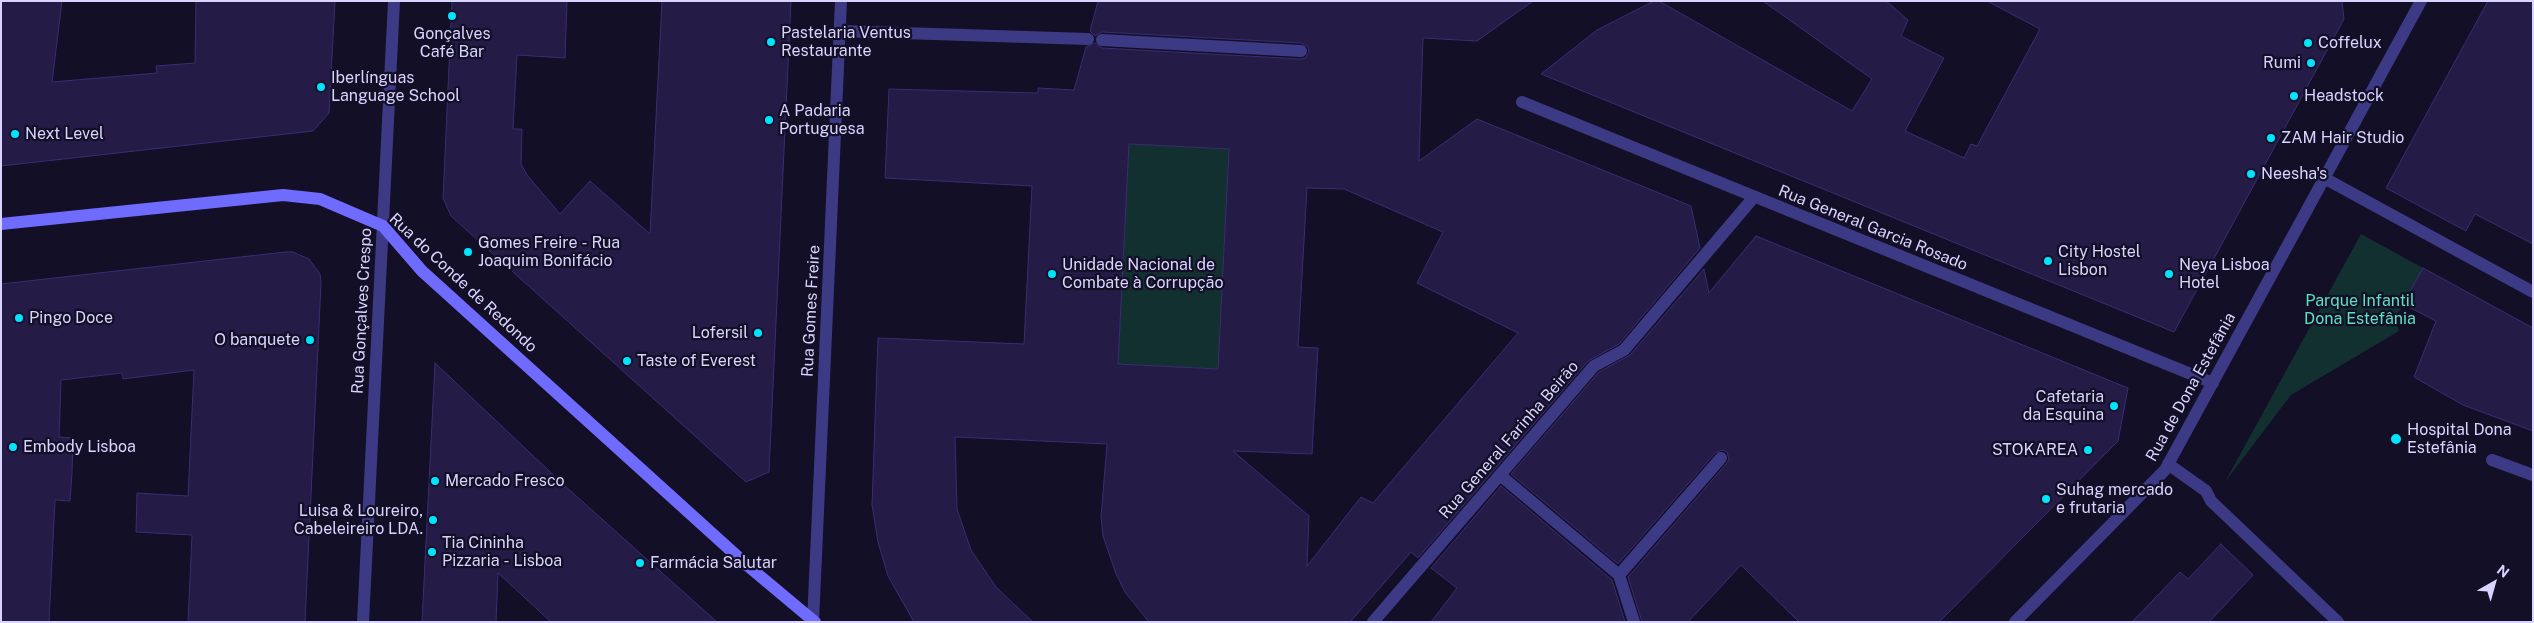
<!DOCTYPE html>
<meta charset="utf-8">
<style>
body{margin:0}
#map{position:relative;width:2534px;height:623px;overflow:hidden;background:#130f26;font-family:"Public Sans",sans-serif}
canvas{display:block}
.frame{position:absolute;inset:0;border:2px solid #d9d4ff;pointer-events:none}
.north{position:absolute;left:2469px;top:558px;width:50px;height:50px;-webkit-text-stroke:4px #130f26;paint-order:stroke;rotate:38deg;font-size:14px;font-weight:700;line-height:20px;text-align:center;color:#d9d4ff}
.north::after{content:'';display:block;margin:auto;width:18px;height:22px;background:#d9d4ff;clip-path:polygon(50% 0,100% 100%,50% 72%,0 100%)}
</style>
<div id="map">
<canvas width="2534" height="623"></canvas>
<div class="frame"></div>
<div class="north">N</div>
</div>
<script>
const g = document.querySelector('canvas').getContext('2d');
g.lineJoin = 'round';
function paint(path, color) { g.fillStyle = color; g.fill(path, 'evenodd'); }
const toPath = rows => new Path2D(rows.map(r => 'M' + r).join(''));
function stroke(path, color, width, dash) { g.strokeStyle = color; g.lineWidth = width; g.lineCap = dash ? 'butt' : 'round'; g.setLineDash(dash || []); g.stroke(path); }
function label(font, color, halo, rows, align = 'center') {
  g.font = font + ' "Public Sans",sans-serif'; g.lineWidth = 4.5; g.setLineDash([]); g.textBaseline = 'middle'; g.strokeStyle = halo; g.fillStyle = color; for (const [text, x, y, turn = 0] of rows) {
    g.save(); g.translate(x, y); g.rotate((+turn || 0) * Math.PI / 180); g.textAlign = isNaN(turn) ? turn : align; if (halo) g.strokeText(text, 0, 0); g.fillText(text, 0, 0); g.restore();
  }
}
const green = toPath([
 [1129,144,1229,149,1218,369,1118,364],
 [2361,234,2423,268,2395,319,2399,331,2291,395,2225,482]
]);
const building = toPath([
 [1,1,62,1,52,82,157,73,156,66,195,63,196,1,335,1,329,113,313,131,1,166,1,1],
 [452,1,567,1,565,58,517,55,513,129,522,129,521,164,527,175,560,214,590,181,650,234,662,1,791,1,769,472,746,482,451,216,443,198,452,1],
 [1098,1,1533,1,1477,41,1423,38,1419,161,1477,119,1691,206,1700,248,1619,344,1588,361,1418,558,1411,552,1350,622,1149,622,1125,592,1116,574,1103,536,1101,517,1107,444,955,437,957,509,971,550,996,587,1033,622,914,622,888,576,878,542,872,505,878,338,1024,344,1032,186,885,178,889,89,1038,93,1038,88,1074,90,1086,47,1095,43,1102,48,1301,59,1305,58,1309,52,1308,47,1301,43,1102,32,1095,36,1090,31,1098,1],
 [1129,144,1229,149,1218,369,1118,364,1129,144],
 [1307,188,1344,189,1443,232,1417,283,1518,333,1373,503,1361,497,1307,566,1309,516,1233,451,1312,454,1318,348,1298,347,1307,188],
 [1654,1,1659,1,1852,111,1872,79,1763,1,1886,1,1908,20,1901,36,1944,58,1905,131,1964,158,1971,144,1977,146,2040,29,1987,1,2342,1,2344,19,2174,332,1541,74,1597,30,1654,1],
 [2488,1,2533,1,2533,244,2475,214,2466,231,2386,188,2488,1],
 [1756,236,2128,388,2118,441,1939,622,1799,622,1741,565,1688,622,1642,622,1628,577,1727,463,1729,459,1727,452,1722,450,1715,453,1618,564,1511,474,1599,372,1630,355,1704,269,1709,293,1756,236],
 [285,252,293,252,309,259,320,274,321,283,305,622,188,622,192,535,136,532,137,493,188,496,194,370,123,379,122,373,61,380,59,437,73,438,72,473,70,501,55,500,49,622,1,622,1,284,285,252],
 [2423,268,2533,328,2533,431,2463,405,2414,377,2436,321,2403,304,2423,268],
 [435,363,565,486,717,622,551,622,498,573,496,622,422,622,435,363],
 [1501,486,1612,580,1625,622,1431,622,1457,588,1431,568,1501,486],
 [2221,544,2253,575,2209,622,2132,622,2180,572,2188,579,2221,544]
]);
const service = toPath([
 [840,31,1088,39],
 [1102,40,1301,51],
 [2492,460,2533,475],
 [2168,464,2206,491,2211,501,2338,622]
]);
const minor = toPath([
 [1522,102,2213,383],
 [2324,178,2533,292],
 [1500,475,1619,575,1634,622],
 [1619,575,1721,458],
 [363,622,394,1],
 [1373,622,1594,366,1624,350,1754,197]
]);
const tertiary = toPath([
 [813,622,841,1],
 [2015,622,2165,470,2421,1]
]);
const secondary = toPath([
 [1,224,283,195,320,199,383,226,422,271,748,566,815,622]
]);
const markers = [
 [452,16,5,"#00e5ff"],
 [771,42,5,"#00e5ff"],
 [2308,43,5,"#00e5ff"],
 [2311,63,5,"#00e5ff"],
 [321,87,5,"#00e5ff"],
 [2294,96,5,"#00e5ff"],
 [769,120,5,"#00e5ff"],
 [15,134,5,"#00e5ff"],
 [2271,138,5,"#00e5ff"],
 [2251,174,5,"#00e5ff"],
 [468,252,5,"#00e5ff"],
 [2048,261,5,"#00e5ff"],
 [1052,274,5,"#00e5ff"],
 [2169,274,5,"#00e5ff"],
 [19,318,5,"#00e5ff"],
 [758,333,5,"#00e5ff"],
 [310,340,5,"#00e5ff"],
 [627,361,5,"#00e5ff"],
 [2114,406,5,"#00e5ff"],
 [2396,439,6,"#00e5ff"],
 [13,447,5,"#00e5ff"],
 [2088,450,5,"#00e5ff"],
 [435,481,5,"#00e5ff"],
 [2046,499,5,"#00e5ff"],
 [433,520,5,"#00e5ff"],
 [432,552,5,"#00e5ff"],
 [640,563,5,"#00e5ff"]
];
const poiNames = [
 ["Pastelaria Ventus",781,33],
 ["Restaurante",781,51],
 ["Gonçalves",452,34,"center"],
 ["Café Bar",452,52,"center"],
 ["Coffelux",2318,43],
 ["Rumi",2301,63,"right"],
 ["Iberlínguas",331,78],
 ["Language School",331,96],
 ["Headstock",2304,96],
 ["A Padaria",779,111],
 ["Portuguesa",779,129],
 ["Next Level",25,134],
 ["ZAM Hair Studio",2281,138],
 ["Neesha's",2261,174],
 ["Gomes Freire - Rua",478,243],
 ["Joaquim Bonifácio",478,261],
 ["City Hostel",2058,252],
 ["Lisbon",2058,270],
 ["Unidade Nacional de",1062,265],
 ["Combate à Corrupção",1062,283],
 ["Neya Lisboa",2179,265],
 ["Hotel",2179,283],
 ["Pingo Doce",29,318],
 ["Lofersil",748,333,"right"],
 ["O banquete",300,340,"right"],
 ["Taste of Everest",637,361],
 ["Cafetaria",2104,397,"right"],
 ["da Esquina",2104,415,"right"],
 ["Hospital Dona",2407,430],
 ["Estefânia",2407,448],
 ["Embody Lisboa",23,447],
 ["STOKAREA",2078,450,"right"],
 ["Mercado Fresco",445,481],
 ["Suhag mercado",2056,490],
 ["e frutaria",2056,508],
 ["Luisa & Loureiro,",423,511,"right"],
 ["Cabeleireiro LDA.",423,529,"right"],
 ["Tia Cininha",442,543],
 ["Pizzaria - Lisboa",442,561],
 ["Farmácia Salutar",650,563]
];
const streetNames = [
 ["Rua General Garcia Rosado",1873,228,22],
 ["Rua do Conde de Redondo",463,283,43],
 ["Rua Gonçalves Crespo",362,311,-87],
 ["Rua Gomes Freire",811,311,-87],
 ["Rua de Dona Estefânia",2191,387,-61],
 ["Rua General Farinha Beirão",1509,440,-49]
];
const parkNames = [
 ["Parque Infantil",2360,301],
 ["Dona Estefânia",2360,319]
];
paint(green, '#12302f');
paint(building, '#241b47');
stroke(building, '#3b2d73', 1);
stroke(service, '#3d3a85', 12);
stroke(minor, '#3d3a85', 12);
stroke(tertiary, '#3d3a85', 12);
stroke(secondary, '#6f6bff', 12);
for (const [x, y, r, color] of markers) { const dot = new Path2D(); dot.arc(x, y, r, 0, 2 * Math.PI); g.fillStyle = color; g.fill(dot); stroke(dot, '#130f26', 2); }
label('16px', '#d9d4ff', '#130f26', poiNames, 'left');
label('16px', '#d9d4ff', '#130f26', streetNames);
label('16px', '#5fe0c0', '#130f26', parkNames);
</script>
